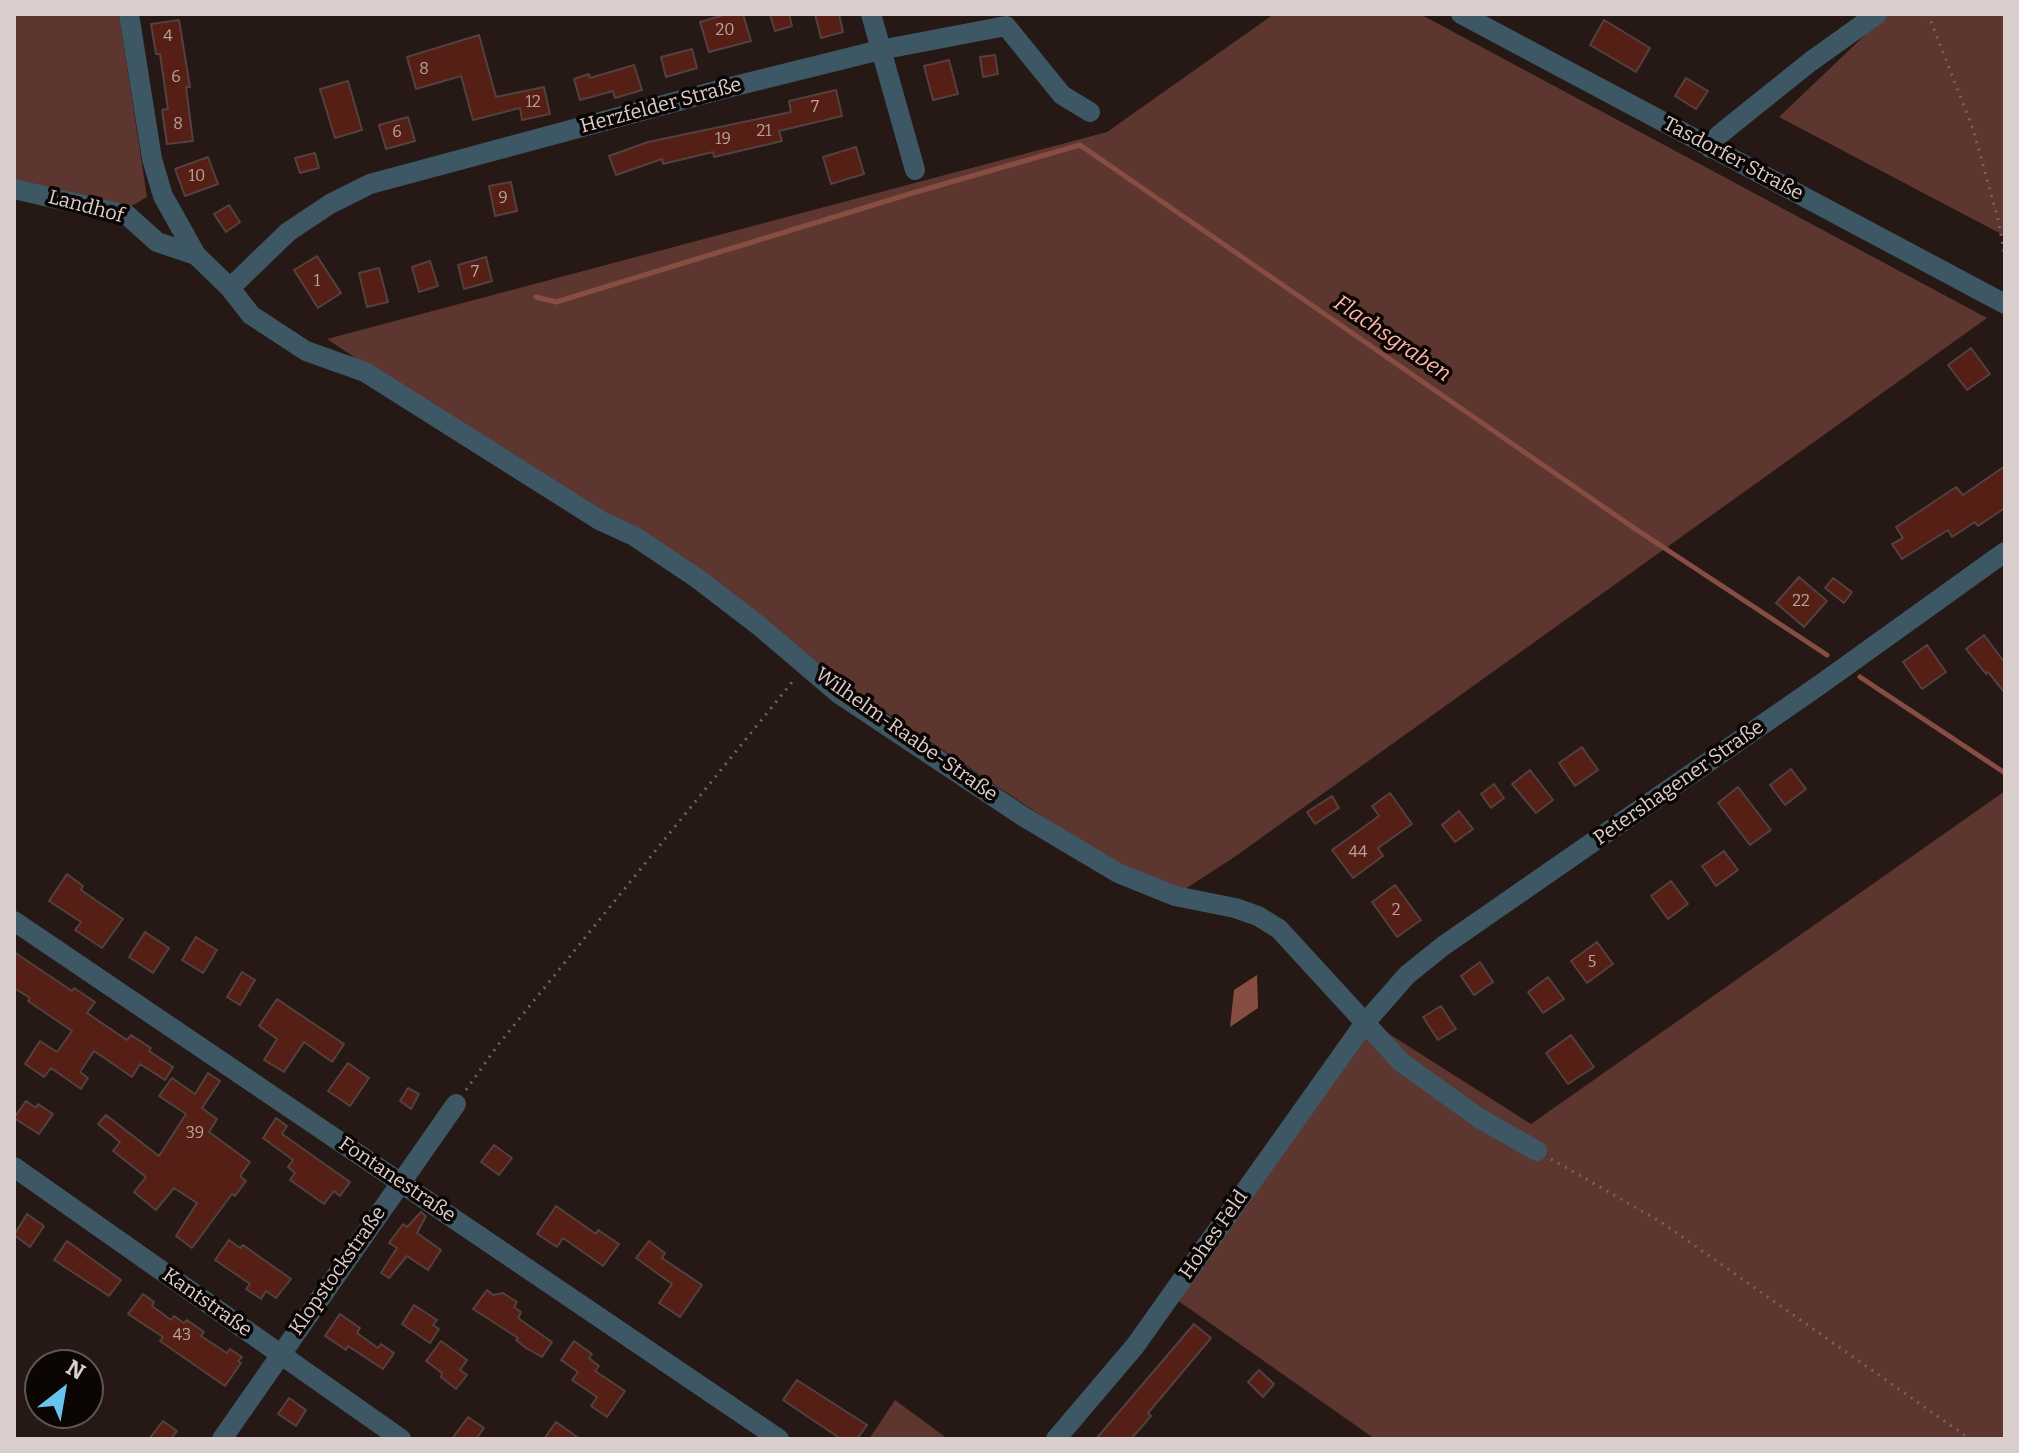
<!DOCTYPE html>
<meta charset="utf-8">
<style>
body{margin:0}
#map{position:relative;width:2019px;height:1453px;overflow:hidden;background:#261815;font-family:Bitter,serif}
canvas{display:block}
.frame{position:absolute;inset:0;border:16px solid #dacfcd;pointer-events:none}
.north{position:absolute;left:24px;top:1349px;width:80px;height:80px;box-sizing:border-box;background:#0b0504;border:2px solid #5e5654;border-radius:50%;rotate:31deg;font-size:22px;font-weight:700;line-height:32px;text-align:center;color:#dacfcd}
.north::after{content:'';display:block;margin:auto;width:28px;height:36px;background:#66c4ef;clip-path:polygon(50% 0,100% 100%,50% 72%,0 100%)}
</style>
<div id="map">
<canvas width="2019" height="1453"></canvas>
<div class="frame"></div>
<div class="north">N</div>
</div>
<script>
const g = document.querySelector('canvas').getContext('2d');
g.lineJoin = 'round';
function paint(path, color) { g.fillStyle = color; g.fill(path, 'evenodd'); }
const toPath = rows => new Path2D(rows.map(r => 'M' + r).join(''));
function stroke(path, color, width, dash) { g.strokeStyle = color; g.lineWidth = width; g.lineCap = dash ? 'butt' : 'round'; g.setLineDash(dash || []); g.stroke(path); }
function label(font, color, halo, rows, align = 'center') {
  g.font = font + ' Bitter,serif'; g.lineWidth = 7; g.setLineDash([]); g.textBaseline = 'middle'; g.strokeStyle = halo; g.fillStyle = color; for (const [text, x, y, turn = 0] of rows) {
    g.save(); g.translate(x, y); g.rotate((+turn || 0) * Math.PI / 180); g.textAlign = isNaN(turn) ? turn : align; if (halo) g.strokeText(text, 0, 0); g.fillText(text, 0, 0); g.restore();
  }
}
const green = toPath([
 [14,14,119,14,147,197,123,211,14,184],
 [1274,14,1420,14,1987,318,1233,858,1182,891,1121,869,327,339,1107,132],
 [1887,14,2005,14,2005,236,1779,117],
 [2005,791,2005,1439,1375,1439,1177,1300,1375,1025,1531,1124],
 [895,1400,948,1439,869,1439]
]);
const water = toPath([
 [1257,975,1258,1008,1230,1027,1234,990]
]);
const stream = toPath([
 [536,297,556,302,916,192,1080,145,1637,530,1827,655],
 [1860,677,2005,773]
]);
const building = toPath([
 [727,14,743,14,751,41,709,52,700,22,727,14],
 [770,14,789,14,792,26,775,31,770,14],
 [815,14,839,14,843,32,821,38,815,14],
 [179,20,190,87,186,87,193,141,167,144,162,110,168,109,160,54,156,54,151,24,179,20],
 [1604,20,1650,48,1636,72,1590,45,1604,20],
 [479,35,496,97,544,87,550,114,522,120,520,108,473,120,461,76,416,89,407,57,479,35],
 [692,49,697,68,666,77,661,57,692,49],
 [995,55,998,74,983,77,980,57,995,55],
 [949,60,958,94,933,100,924,66,949,60],
 [634,65,642,90,615,98,613,91,580,100,574,79,589,74,590,78,634,65],
 [1686,78,1708,91,1696,109,1675,96,1686,78],
 [348,81,362,130,335,138,320,89,348,81],
 [836,90,842,116,779,131,782,141,714,157,713,152,663,164,662,159,616,175,609,156,648,142,791,112,789,101,836,90],
 [408,117,415,141,386,149,379,125,408,117],
 [856,147,864,174,831,184,823,157,856,147],
 [315,153,319,168,300,173,295,158,315,153],
 [208,157,218,184,185,196,175,169,208,157],
 [511,182,517,211,495,216,489,186,511,182],
 [229,205,240,222,226,232,214,214,229,205],
 [317,256,341,293,318,308,294,270,317,256],
 [486,257,492,281,464,289,458,265,486,257],
 [430,261,438,286,419,292,412,267,430,261],
 [379,268,388,302,367,307,359,273,379,268],
 [1971,348,1990,374,1967,390,1948,365,1971,348],
 [2005,466,2005,508,1978,526,1975,522,1952,537,1948,530,1902,559,1892,544,1903,538,1896,527,1956,487,1963,495,2005,466],
 [1799,577,1827,601,1804,627,1776,603,1799,577],
 [1833,578,1852,592,1844,603,1825,588,1833,578],
 [1984,635,2005,663,2005,693,1988,672,1986,674,1966,649,1984,635],
 [1927,645,1946,672,1922,689,1903,662,1927,645],
 [1582,747,1598,770,1575,786,1559,763,1582,747],
 [1791,769,1806,789,1785,805,1770,785,1791,769],
 [1530,770,1553,800,1536,813,1512,784,1530,770],
 [1494,784,1504,798,1491,808,1481,794,1494,784],
 [1738,787,1771,830,1750,845,1718,803,1738,787],
 [1390,793,1412,824,1378,848,1383,856,1353,878,1332,850,1379,816,1372,806,1390,793],
 [1332,796,1339,808,1315,824,1307,812,1332,796],
 [1459,811,1473,829,1455,842,1442,825,1459,811],
 [1724,851,1738,870,1716,886,1702,866,1724,851],
 [67,874,83,886,81,890,123,919,102,948,75,930,81,922,49,901,67,874],
 [1671,881,1688,904,1668,919,1651,896,1671,881],
 [1395,885,1421,920,1397,937,1372,902,1395,885],
 [145,932,169,948,153,973,129,957,145,932],
 [196,937,217,950,203,973,182,960,196,937],
 [1597,942,1613,964,1587,983,1571,961,1597,942],
 [14,952,72,991,74,988,95,1002,87,1013,127,1040,131,1035,151,1048,149,1051,173,1067,165,1080,140,1064,132,1077,94,1051,80,1072,88,1078,81,1089,51,1068,44,1077,25,1064,40,1041,57,1052,72,1031,28,1001,30,998,14,988,14,952],
 [1480,962,1493,982,1474,995,1461,976,1480,962],
 [242,972,255,980,240,1005,227,997,242,972],
 [1548,977,1564,999,1543,1013,1528,992,1548,977],
 [277,999,344,1044,332,1062,304,1042,284,1072,264,1060,277,1039,259,1026,277,999],
 [1441,1006,1456,1029,1438,1040,1423,1017,1441,1006],
 [1571,1035,1594,1067,1568,1084,1546,1053,1571,1035],
 [348,1063,369,1078,350,1106,328,1091,348,1063],
 [208,1073,220,1081,202,1108,217,1119,209,1132,250,1162,240,1176,246,1181,235,1196,232,1194,192,1248,176,1236,197,1203,174,1188,156,1210,134,1192,146,1177,113,1151,120,1142,98,1124,106,1115,159,1156,186,1114,159,1096,172,1078,195,1094,208,1073],
 [408,1088,419,1094,411,1109,400,1101,408,1088],
 [26,1101,36,1108,38,1104,53,1114,39,1134,14,1118,26,1101],
 [276,1118,287,1126,282,1134,350,1182,340,1196,334,1191,324,1204,290,1180,295,1173,288,1167,293,1160,263,1138,276,1118],
 [494,1145,512,1158,499,1175,481,1162,494,1145],
 [556,1206,596,1234,598,1230,619,1244,603,1266,563,1238,557,1247,537,1234,556,1206],
 [421,1212,426,1216,417,1233,441,1250,428,1270,407,1256,389,1278,381,1273,397,1248,389,1243,403,1224,407,1227,421,1212],
 [27,1214,44,1226,30,1247,14,1235,27,1214],
 [229,1240,240,1248,243,1245,291,1279,276,1298,266,1291,261,1299,246,1289,250,1284,215,1260,229,1240],
 [67,1241,121,1280,109,1296,54,1260,67,1241],
 [649,1241,665,1253,662,1258,702,1285,680,1317,659,1303,672,1284,636,1258,649,1241],
 [487,1290,493,1295,503,1293,517,1302,514,1307,521,1312,518,1318,552,1342,542,1357,526,1348,516,1340,518,1338,473,1309,487,1290],
 [143,1294,154,1302,152,1306,171,1320,174,1316,184,1323,187,1320,204,1332,201,1336,227,1353,230,1349,242,1357,238,1361,241,1363,225,1386,160,1341,163,1337,128,1314,143,1294],
 [414,1305,437,1320,433,1325,439,1329,430,1343,402,1324,414,1305],
 [340,1314,360,1328,357,1333,378,1348,381,1344,394,1353,383,1369,348,1346,346,1350,325,1336,340,1314],
 [1194,1324,1211,1338,1148,1413,1151,1416,1131,1439,1096,1439,1194,1324],
 [441,1341,467,1360,460,1370,467,1375,456,1389,441,1377,442,1373,426,1361,441,1341],
 [574,1341,592,1354,589,1358,599,1366,595,1371,625,1391,607,1417,591,1406,597,1397,572,1380,578,1372,561,1360,574,1341],
 [1259,1370,1274,1384,1263,1397,1248,1382,1259,1370],
 [797,1380,867,1425,857,1439,841,1439,783,1400,797,1380],
 [289,1398,306,1410,296,1426,278,1414,289,1398],
 [468,1417,484,1428,476,1439,452,1439,468,1417],
 [163,1421,177,1431,171,1439,149,1439,163,1421],
 [556,1422,580,1439,544,1439,556,1422]
]);
const path = toPath([
 [1928,14,1973,129,1998,219,2005,257],
 [466,1090,498,1045,793,681],
 [1551,1159,1661,1222,1970,1439]
]);
const minor = toPath([
 [129,14,152,159,163,196,196,255,230,288,251,315,306,351,365,372,601,521,634,536,698,579,758,625,839,694,1024,817,1118,873,1175,896,1235,908,1258,916,1279,929,1401,1062,1479,1118,1537,1151],
 [871,14,915,170],
 [1461,14,2005,304],
 [1710,148,1719,135,1750,110,1810,62,1877,14],
 [14,189,127,215,157,242,196,255],
 [230,288,288,232,330,204,370,184,723,89,880,50,1006,26,1062,95,1090,112],
 [14,921,779,1439],
 [14,1167,401,1439],
 [222,1439,456,1104],
 [1056,1439,1135,1346,1364,1024,1407,975,1443,946,1821,684,2005,552]
]);
const numberNames = [
 ["20",725,31],
 ["4",168,37],
 ["8",424,70],
 ["6",176,78],
 ["12",533,103],
 ["7",815,108],
 ["8",178,125],
 ["21",764,132],
 ["6",397,133],
 ["19",723,140],
 ["10",197,177],
 ["9",503,199],
 ["7",475,273],
 ["1",317,282],
 ["22",1801,602],
 ["44",1358,853],
 ["2",1396,911],
 ["5",1592,963],
 ["39",195,1134],
 ["43",182,1336]
];
const streetNames = [
 ["Herzfelder Straße",661,106,-15],
 ["Tasdorfer Straße",1733,159,28],
 ["Landhof",86,207,15],
 ["Wilhelm-Raabe-Straße",906,735,35],
 ["Petershagener Straße",1679,783,-35],
 ["Fontanestraße",397,1180,34],
 ["Hohes Feld",1214,1235,-55],
 ["Klopstockstraße",338,1271,-55],
 ["Kantstraße",207,1303,35]
];
const waterNames = [
 ["Flachsgraben",1392,339,34]
];
paint(green, '#5c362f');
paint(water, '#884d42');
stroke(stream, '#884d42', 5);
paint(building, '#551f16');
stroke(building, '#52413e', 2);
stroke(path, '#726562', 3, [2, 6]);
stroke(minor, '#3d5764', 20);
label('16px', '#b9a39f', null, numberNames);
label('20px', '#dacfcd', '#0b0504', streetNames);
label('italic 22px', '#ffb4a5', '#0b0504', waterNames);
</script>
